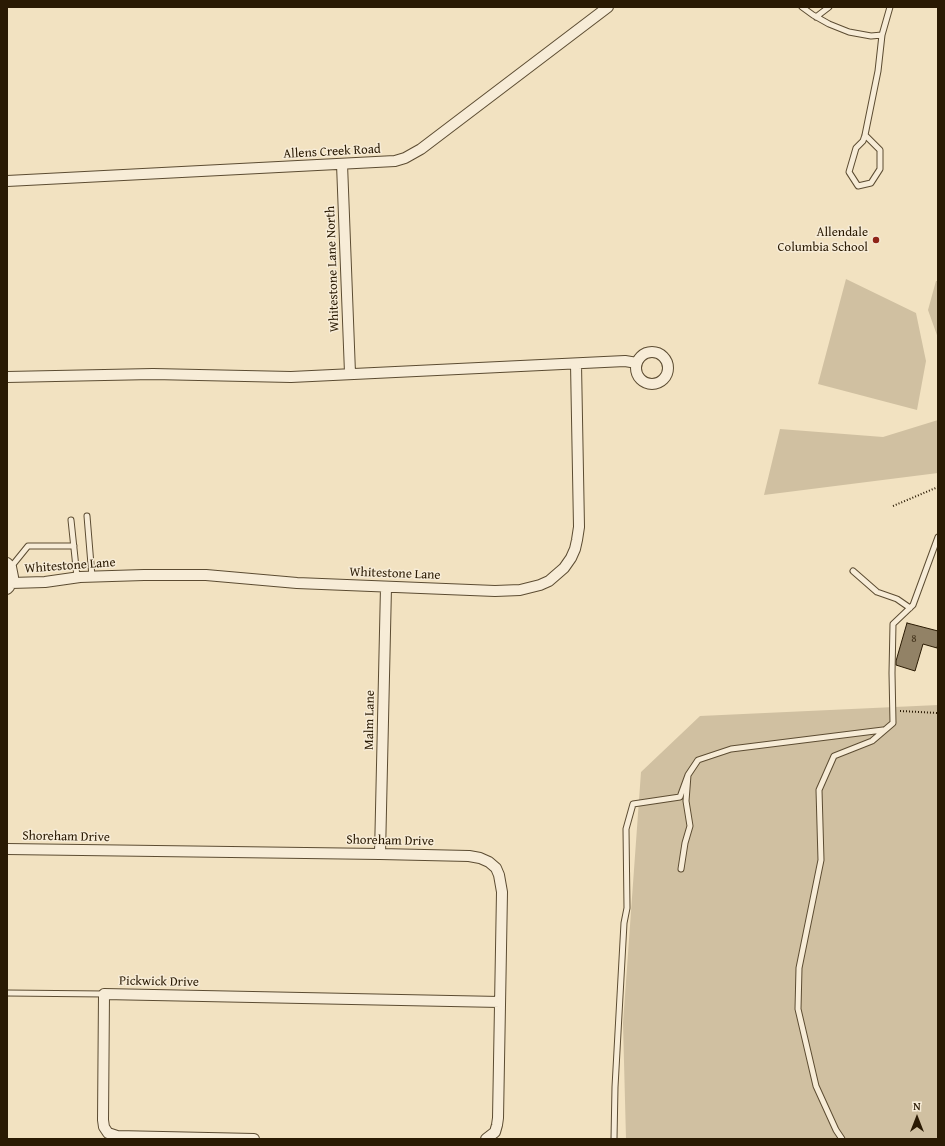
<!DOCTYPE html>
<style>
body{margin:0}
#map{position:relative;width:945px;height:1146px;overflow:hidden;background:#f2e2c1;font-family:"Gentium Book Plus",serif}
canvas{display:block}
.frame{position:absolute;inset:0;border:8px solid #2a1a03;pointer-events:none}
.north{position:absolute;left:897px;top:1098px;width:40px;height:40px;-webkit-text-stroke:3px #f7ecd7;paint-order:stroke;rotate:0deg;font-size:11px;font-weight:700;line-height:16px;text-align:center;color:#2a1a03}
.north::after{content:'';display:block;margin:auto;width:14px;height:18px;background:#2a1a03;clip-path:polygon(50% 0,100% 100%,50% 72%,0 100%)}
</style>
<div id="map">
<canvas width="945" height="1146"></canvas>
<div class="frame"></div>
<div class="north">N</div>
</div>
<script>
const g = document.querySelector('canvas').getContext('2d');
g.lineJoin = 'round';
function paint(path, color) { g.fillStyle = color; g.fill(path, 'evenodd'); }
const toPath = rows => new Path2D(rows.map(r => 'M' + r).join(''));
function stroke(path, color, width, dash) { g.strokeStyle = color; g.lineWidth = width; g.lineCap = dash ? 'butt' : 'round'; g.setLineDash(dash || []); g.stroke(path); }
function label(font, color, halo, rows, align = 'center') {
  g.font = font + ' "Gentium Book Plus",serif'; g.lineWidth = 3; g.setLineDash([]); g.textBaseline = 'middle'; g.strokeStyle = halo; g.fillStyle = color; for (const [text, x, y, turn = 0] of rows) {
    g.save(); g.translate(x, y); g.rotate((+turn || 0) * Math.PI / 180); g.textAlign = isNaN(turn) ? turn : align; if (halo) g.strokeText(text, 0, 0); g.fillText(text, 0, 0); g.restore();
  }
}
const green = toPath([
 [846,279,916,313,926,361,917,410,818,384],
 [936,281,938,281,938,338,928,310],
 [938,420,938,473,764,495,780,429,883,437],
 [938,705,938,1139,626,1139,623,1023,641,772,700,716]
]);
const building = toPath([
 [907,623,938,631,938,643,937,648,923,644,915,671,896,665,896,661,907,623]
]);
const path = toPath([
 [893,506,938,487],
 [900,711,938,713]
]);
const service = toPath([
 [802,7,813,15,829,24,849,32,871,36,882,35],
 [816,17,829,7],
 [865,135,880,150,880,169,871,183,858,186,849,172,856,148,863,141,865,135,878,71,882,35,890,7],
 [87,516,92,577],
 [71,520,77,577],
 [11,567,28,546,74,546],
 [853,571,877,592,897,599,910,608],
 [681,869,685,843,690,826,686,801,688,775,698,760,731,749,883,730],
 [7,993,104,994],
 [614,1139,615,1087,624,923,627,908,626,829,633,804,680,797,688,775],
 [842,1139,836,1130,816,1086,798,1009,799,968,821,860,819,790,834,756,872,741,893,723,892,673,893,624,913,605,938,537]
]);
const minor = toPath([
 [342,164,350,373],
 [7,181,395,161,405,158,421,149,608,7],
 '636 368a16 16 0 1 1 32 0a16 16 0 1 1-32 0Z',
 [7,377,153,374,291,377,625,361,637,363],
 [7,563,11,567,13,577,9,587,7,589],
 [11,583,45,582,80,577,144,575,206,575,297,583,495,591,520,590,540,585,549,581,564,568,571,558,575,549,577,540,579,527,576,364],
 [7,849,380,854,469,856,480,858,489,862,496,868,499,875,502,892,498,1118,497,1125,495,1132,486,1139],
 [380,854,386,587],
 [254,1139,117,1136,108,1133,104,1127,103,1120,104,994,500,1002]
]);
const markers = [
 [876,240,4,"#8f2418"]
];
const numberNames = [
 ["8",914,639]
];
const streetNames = [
 ["Allens Creek Road",332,152,-3],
 ["Whitestone Lane North",333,269,-92],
 ["Whitestone Lane",70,566,-4],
 ["Whitestone Lane",395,574,2],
 ["Malm Lane",370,720,-89],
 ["Shoreham Drive",66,837,1],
 ["Shoreham Drive",390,841,1],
 ["Pickwick Drive",159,982,1]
];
const poiNames = [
 ["Allendale",868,233],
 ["Columbia School",868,248]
];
paint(green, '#d0c0a1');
paint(building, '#928266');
stroke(building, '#2a1a03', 1);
stroke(service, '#5c4c32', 7);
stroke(minor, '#5c4c32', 12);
stroke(path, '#2a1a03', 2, [1, 2]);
stroke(service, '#f7ecd7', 5);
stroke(minor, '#f7ecd7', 10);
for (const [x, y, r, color] of markers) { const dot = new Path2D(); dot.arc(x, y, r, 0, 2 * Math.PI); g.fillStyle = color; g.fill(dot); stroke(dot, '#f7ecd7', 1.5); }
label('11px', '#44341c', null, numberNames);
label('13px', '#2a1a03', '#f7ecd7', streetNames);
label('13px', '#2a1a03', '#f7ecd7', poiNames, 'right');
</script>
